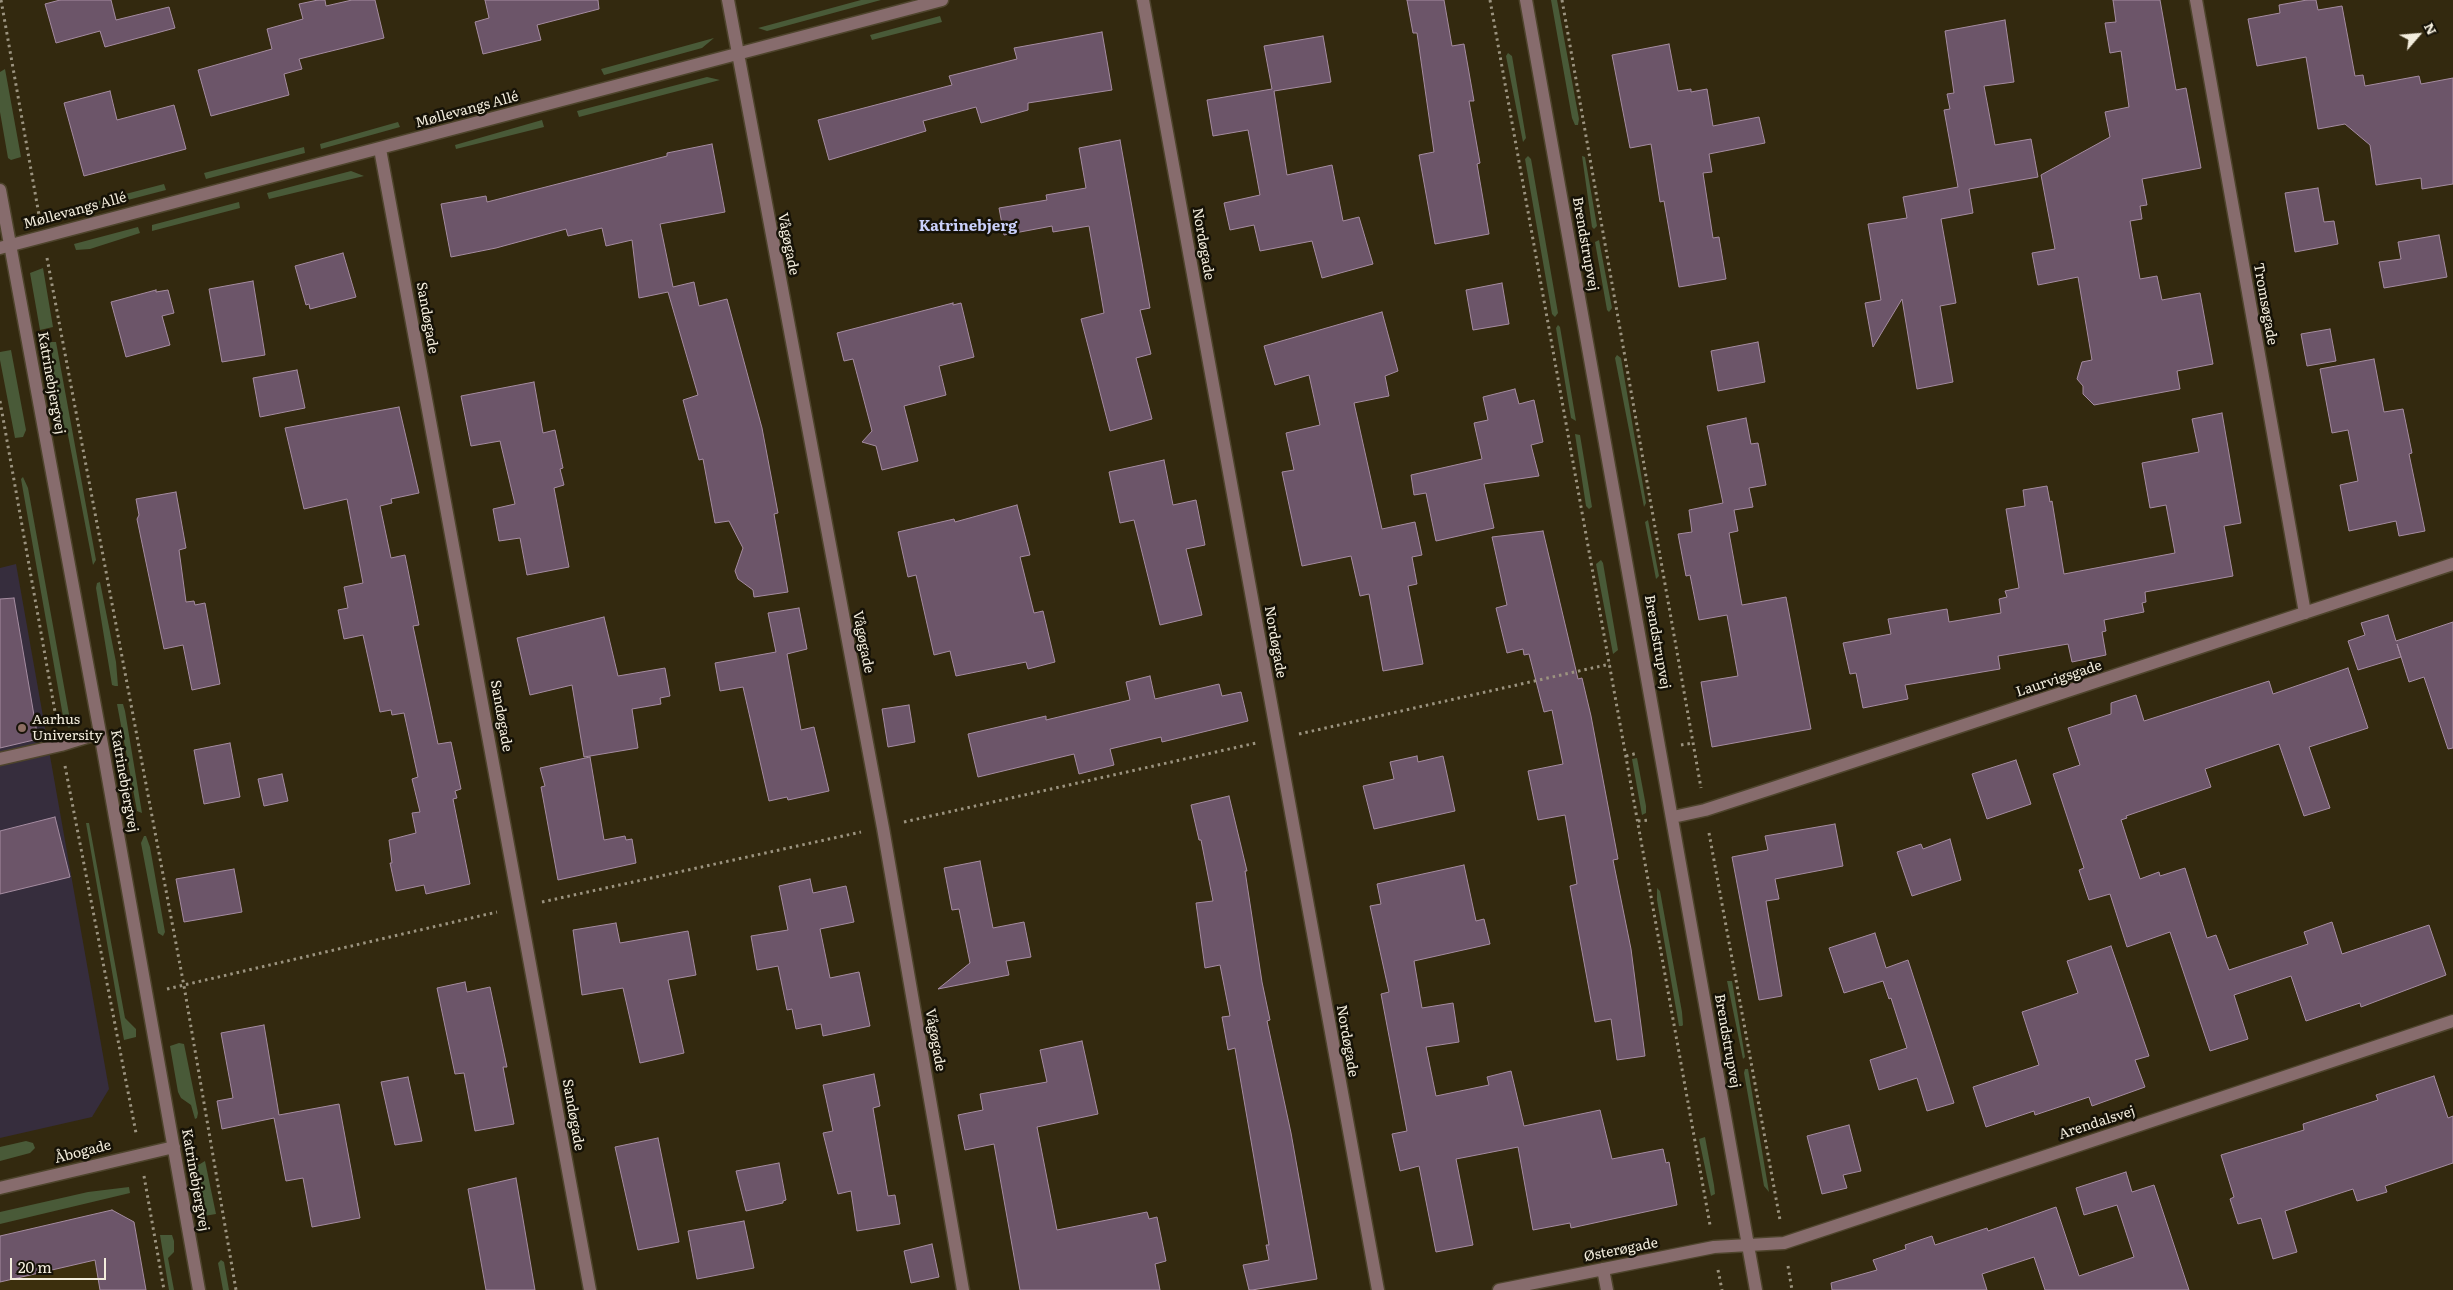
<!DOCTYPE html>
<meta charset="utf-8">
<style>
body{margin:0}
#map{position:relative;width:2453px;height:1290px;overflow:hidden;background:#33290f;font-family:Literata,serif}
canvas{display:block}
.north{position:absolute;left:2393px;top:10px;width:50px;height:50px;-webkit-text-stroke:4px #161207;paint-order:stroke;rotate:63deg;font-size:14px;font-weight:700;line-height:20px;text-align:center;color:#f3eddd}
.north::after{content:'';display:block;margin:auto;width:18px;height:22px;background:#f3eddd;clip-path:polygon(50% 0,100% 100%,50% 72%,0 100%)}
.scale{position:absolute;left:10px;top:1258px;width:96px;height:22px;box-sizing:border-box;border:2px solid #f3eddd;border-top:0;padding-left:6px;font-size:15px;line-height:18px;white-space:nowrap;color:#f3eddd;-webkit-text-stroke:4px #161207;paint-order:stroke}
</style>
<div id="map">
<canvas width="2453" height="1290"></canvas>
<div class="north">N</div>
<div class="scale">20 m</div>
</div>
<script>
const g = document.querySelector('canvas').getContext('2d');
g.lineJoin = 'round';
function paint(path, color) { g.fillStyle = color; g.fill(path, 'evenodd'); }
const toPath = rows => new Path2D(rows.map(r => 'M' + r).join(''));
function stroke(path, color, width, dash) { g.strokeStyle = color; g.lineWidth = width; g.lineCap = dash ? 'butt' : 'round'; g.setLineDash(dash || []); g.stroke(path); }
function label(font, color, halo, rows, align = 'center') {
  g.font = font + ' Literata,serif'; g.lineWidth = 5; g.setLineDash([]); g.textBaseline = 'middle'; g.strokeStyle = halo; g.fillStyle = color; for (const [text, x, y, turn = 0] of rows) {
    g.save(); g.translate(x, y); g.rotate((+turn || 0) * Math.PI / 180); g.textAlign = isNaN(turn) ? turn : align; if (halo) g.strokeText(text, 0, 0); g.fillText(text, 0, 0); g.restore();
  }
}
const built = toPath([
 [112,1210,134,1222,146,1290,0,1290,0,1236]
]);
const education = toPath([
 [16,564,109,1089,92,1117,0,1138,0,568]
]);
const green = toPath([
 [861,0,881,0,767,31,758,28],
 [1551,0,1557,0,1579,119,1578,125,1575,125,1572,118],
 [940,16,942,22,872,40,870,35],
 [714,38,702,48,604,75,601,69],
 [1508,53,1512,56,1526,138,1523,142,1506,56],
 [5,69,21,157,11,160,8,158,0,112,0,72],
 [707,77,720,80,579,117,577,111],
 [542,120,544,127,456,149,455,145],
 [398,122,400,127,321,149,320,144],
 [304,147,305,153,206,179,204,173],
 [1528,156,1531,159,1558,313,1555,317,1552,314,1525,159],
 [1582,156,1585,157,1597,226,1594,229,1592,227],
 [351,171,364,176,269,199,267,193],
 [164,184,166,190,78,213,66,220,64,210],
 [239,202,240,208,152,231,152,225],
 [138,227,140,233,90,249,76,250,74,244],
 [1599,240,1612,308,1609,312,1607,310,1595,242],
 [43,268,53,327,40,330,30,273],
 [1558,325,1560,327,1576,421,1571,418,1556,328],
 [50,342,56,342,96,560,93,565,67,430,57,427,43,344],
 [11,350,26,430,23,437,15,438,0,360,0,352],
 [1617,355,1621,358,1646,503,1644,507,1615,358],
 [1575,434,1580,435,1592,507,1589,509,1586,506],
 [23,477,28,488,71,725,69,728,64,722,21,479],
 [1648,520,1659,576,1656,579,1645,522],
 [1601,560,1603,563,1618,650,1613,654,1596,564],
 [100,582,116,662,118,686,115,686,112,685,96,588,97,583],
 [117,704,123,704,125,711,142,813,137,811],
 [1637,758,1646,806,1646,813,1642,815,1632,759],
 [86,823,89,823,125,1018,136,1029,136,1037,124,1040],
 [144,836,146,836,150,847,165,932,163,936,158,933,141,843],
 [1657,888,1660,891,1682,1012,1683,1025,1682,1026,1679,1026,1657,900],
 [1727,981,1732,981,1745,1057,1743,1059],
 [179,1043,184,1044,198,1113,197,1118,195,1119,191,1105,181,1098,178,1092,170,1046],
 [1745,1069,1748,1069,1769,1192,1764,1186,1744,1073],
 [1705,1137,1714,1185,1715,1194,1711,1196,1699,1139],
 [26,1141,33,1143,35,1148,30,1153,0,1161,0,1147],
 [205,1161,216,1214,204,1216,201,1213,194,1170,195,1167],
 [129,1187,130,1193,0,1224,0,1212,88,1192],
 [160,1235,172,1235,174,1241,174,1252,168,1258,174,1290,169,1290],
 [221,1260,224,1262,229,1290,223,1290,218,1263]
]);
const building = toPath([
 [60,0,111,0,116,20,169,7,175,28,105,47,100,31,56,43,45,4,60,0],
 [318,0,325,0,326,6,352,0,375,0,384,38,299,59,302,69,284,74,289,95,211,116,198,70,272,49,267,29,303,19,299,4,318,0],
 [485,0,598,0,599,9,537,25,541,40,483,54,475,22,489,18,485,0],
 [1407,0,1444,0,1452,46,1464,44,1474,101,1469,101,1480,163,1477,164,1489,234,1435,244,1419,155,1434,152,1417,33,1413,33,1407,0],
 [2113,0,2160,0,2176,90,2186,88,2201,168,2142,179,2147,205,2140,206,2142,219,2130,221,2140,279,2157,276,2162,300,2200,293,2213,364,2177,371,2180,389,2094,405,2083,394,2083,386,2077,379,2082,362,2092,360,2078,277,2038,285,2032,253,2055,249,2041,175,2110,137,2105,112,2129,107,2121,51,2110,53,2105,23,2116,22,2113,0],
 [2307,0,2316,0,2318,10,2342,6,2355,76,2363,75,2365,86,2419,76,2421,84,2453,78,2453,184,2422,189,2421,178,2376,185,2370,145,2345,124,2318,129,2306,57,2257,66,2248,19,2280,13,2279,5,2307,0],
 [2005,20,2014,82,1984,86,1995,145,2031,139,2038,177,1969,189,1973,213,1941,219,1956,303,1940,306,1953,382,1917,389,1902,299,1873,347,1865,303,1881,300,1868,224,1907,218,1903,197,1958,187,1944,110,1950,109,1947,94,1954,93,1945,31,2005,20],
 [1102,32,1112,90,1028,103,1028,110,981,123,976,107,923,121,926,131,829,160,818,120,952,85,949,76,1017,59,1014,48,1102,32],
 [1323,36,1331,82,1274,91,1287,175,1332,165,1343,221,1359,217,1373,264,1322,278,1312,241,1260,251,1254,225,1230,230,1224,203,1260,195,1248,130,1213,136,1207,100,1272,89,1264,46,1323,36],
 [1669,44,1678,91,1691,89,1691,92,1707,89,1713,126,1759,117,1765,143,1709,154,1712,172,1703,173,1713,238,1719,237,1726,279,1679,287,1664,201,1660,202,1651,144,1630,148,1612,55,1669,44],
 [110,91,117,120,174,105,186,149,84,176,64,103,110,91],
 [1120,140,1150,308,1140,310,1151,354,1136,358,1152,419,1110,431,1081,319,1104,313,1089,226,1053,232,1052,226,1004,235,999,208,1047,200,1046,195,1086,188,1079,148,1120,140],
 [712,144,725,212,660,224,673,287,694,282,699,306,727,299,762,428,778,513,774,514,788,592,754,597,753,590,738,579,735,571,743,548,729,521,715,523,703,459,699,460,683,400,698,395,668,292,639,298,632,240,606,246,602,228,568,236,566,229,496,248,451,257,441,204,486,196,487,202,667,156,667,153,712,144],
 [2318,188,2324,222,2334,221,2338,244,2295,252,2285,193,2318,188],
 [2439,235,2447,277,2384,288,2379,262,2401,259,2398,242,2439,235],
 [343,253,356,297,310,309,309,304,306,305,295,266,343,253],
 [253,281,265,355,222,362,209,289,253,281],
 [1502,283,1509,324,1473,330,1466,290,1502,283],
 [156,290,156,292,168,290,174,313,162,316,170,345,126,357,111,302,156,290],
 [953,303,953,305,961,303,974,357,939,366,946,395,904,406,918,461,882,470,876,446,862,442,872,431,853,359,844,361,837,333,953,303],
 [1382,312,1398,371,1385,376,1389,396,1354,403,1382,529,1415,522,1422,555,1412,557,1417,584,1408,586,1423,664,1383,671,1369,594,1360,596,1351,556,1302,566,1282,472,1294,470,1286,433,1320,425,1309,375,1275,385,1264,346,1382,312],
 [2330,329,2336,361,2307,366,2301,334,2330,329],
 [1758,342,1765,382,1718,391,1711,351,1758,342],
 [2374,359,2384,412,2403,409,2412,453,2409,454,2425,531,2399,536,2396,521,2349,531,2340,485,2358,481,2348,430,2332,433,2320,369,2374,359],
 [297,370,305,408,260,417,253,378,297,370],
 [534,382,543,433,555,430,563,468,560,469,564,485,554,488,569,567,527,575,520,538,499,541,493,509,515,504,500,441,471,446,461,396,534,382],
 [1515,389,1519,404,1534,400,1543,442,1531,445,1539,476,1484,484,1494,528,1436,541,1426,493,1414,495,1411,475,1482,459,1474,423,1488,420,1483,397,1515,389],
 [399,407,419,493,391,499,392,503,380,506,391,558,405,555,419,625,413,626,438,744,451,742,461,789,455,791,457,798,453,799,470,884,426,894,424,885,396,891,390,863,392,863,389,840,416,833,412,813,420,812,412,779,418,777,404,713,392,715,391,710,380,712,363,635,344,639,338,610,348,608,344,587,363,583,347,499,304,509,285,428,399,407],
 [2222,413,2241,523,2224,526,2233,576,2145,592,2146,602,2142,603,2144,612,2104,620,2106,631,2102,632,2106,655,2072,662,2068,644,1998,656,2000,669,1905,685,1908,699,1863,708,1856,673,1850,674,1843,643,1891,634,1888,619,1947,609,1949,622,2001,613,1999,599,2007,597,2005,591,2019,588,2006,509,2025,506,2023,490,2047,486,2050,502,2052,501,2064,574,2175,553,2166,505,2150,508,2142,463,2199,452,2192,419,2222,413],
 [1746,418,1751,444,1758,443,1766,485,1749,488,1753,507,1734,510,1738,531,1729,533,1742,605,1786,597,1811,729,1712,747,1701,682,1738,676,1727,615,1699,620,1690,575,1686,576,1678,534,1692,532,1689,510,1723,503,1707,426,1746,418],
 [1164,460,1173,505,1196,500,1205,545,1186,549,1202,615,1160,625,1134,520,1120,523,1109,472,1164,460],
 [176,492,186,548,179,550,186,602,194,601,195,605,205,603,220,684,192,690,183,645,164,649,137,519,139,515,136,499,176,492],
 [1017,505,1030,555,1020,557,1034,613,1043,611,1055,662,1028,669,1026,662,956,676,950,651,934,655,916,575,908,577,898,532,954,519,955,522,1017,505],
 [1543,531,1578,679,1582,678,1591,716,1618,859,1613,860,1631,949,1645,1056,1617,1060,1611,1019,1595,1022,1570,886,1577,884,1565,815,1538,820,1528,771,1563,764,1552,710,1544,712,1529,654,1524,655,1523,649,1507,653,1496,608,1507,605,1492,537,1543,531],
 [14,598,38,739,0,748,0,599,14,598],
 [799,608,807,649,787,654,801,730,814,727,829,791,788,800,787,797,769,801,743,687,720,691,715,663,776,652,768,613,799,608],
 [2388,615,2396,641,2453,622,2453,748,2448,749,2424,677,2409,682,2397,644,2401,657,2358,670,2348,641,2365,635,2361,623,2388,615],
 [604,617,618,676,665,668,670,696,660,698,661,704,632,709,638,748,584,757,572,685,530,695,517,638,604,617],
 [2348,668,2368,728,2309,747,2330,808,2304,816,2279,744,2205,769,2211,787,2126,816,2127,818,2121,820,2140,879,2159,872,2160,876,2185,868,2207,938,2216,935,2229,970,2308,944,2304,932,2332,922,2342,954,2429,925,2446,975,2361,1007,2360,1003,2306,1021,2291,976,2234,995,2248,1039,2210,1051,2170,932,2127,947,2110,894,2089,900,2079,870,2084,868,2053,774,2080,765,2068,728,2111,714,2111,703,2136,695,2144,721,2269,681,2273,694,2348,668],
 [1150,676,1155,699,1219,684,1222,696,1241,692,1248,721,1162,742,1161,737,1110,749,1114,765,1079,774,1074,754,978,777,968,734,1046,716,1046,720,1130,700,1126,682,1150,676],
 [909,705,915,742,888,747,882,709,909,705],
 [230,743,240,797,204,804,194,750,230,743],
 [1417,756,1418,762,1443,756,1455,811,1374,829,1363,786,1394,779,1390,762,1417,756],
 [590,757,604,840,625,836,626,840,632,839,636,863,558,880,541,787,545,786,540,768,590,757],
 [2016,760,2031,804,1987,819,1972,774,2016,760],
 [282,774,288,801,264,806,258,779,282,774],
 [1229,796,1247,871,1245,871,1262,982,1270,1020,1267,1021,1291,1133,1317,1279,1252,1290,1249,1290,1243,1265,1269,1260,1266,1245,1269,1245,1235,1048,1228,1050,1222,1017,1230,1016,1220,965,1205,968,1196,903,1213,901,1201,840,1199,840,1191,805,1229,796],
 [55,817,70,877,0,894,0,831,55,817],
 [1835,824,1843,866,1775,879,1779,899,1766,901,1782,996,1759,1000,1732,857,1768,850,1765,836,1835,824],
 [1950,839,1961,880,1912,896,1897,852,1921,844,1923,849,1950,839],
 [980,861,993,928,1024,922,1031,957,1006,961,1009,975,938,989,970,963,959,909,952,910,944,868,980,861],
 [1464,865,1476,921,1484,919,1490,944,1414,961,1422,1008,1453,1003,1459,1042,1426,1047,1436,1096,1489,1085,1487,1077,1511,1071,1524,1126,1600,1110,1612,1159,1663,1149,1666,1163,1669,1162,1677,1205,1571,1228,1570,1223,1533,1230,1518,1147,1456,1159,1473,1245,1436,1252,1419,1166,1400,1171,1392,1134,1407,1131,1381,994,1389,992,1370,906,1381,904,1377,884,1464,865],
 [234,869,242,912,184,922,176,879,234,869],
 [810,879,813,893,846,886,854,922,820,929,830,978,859,972,870,1026,823,1036,821,1024,796,1029,792,1009,787,1010,778,966,757,970,751,936,788,930,779,886,810,879],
 [616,923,620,943,688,931,696,975,668,980,684,1053,640,1063,623,988,582,995,573,930,616,923],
 [1875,933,1886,968,1908,960,1954,1103,1927,1111,1917,1078,1879,1090,1870,1060,1907,1048,1891,998,1889,999,1883,981,1844,993,1829,948,1875,933],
 [2111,946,2149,1056,2135,1060,2145,1087,2092,1106,2089,1097,2035,1115,2034,1111,1986,1127,1973,1087,2039,1065,2022,1012,2078,993,2067,961,2111,946],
 [465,982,467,992,490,987,507,1067,503,1067,514,1124,475,1131,464,1073,455,1074,437,988,465,982],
 [264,1025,279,1115,339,1104,360,1218,312,1227,303,1178,286,1181,274,1118,222,1129,217,1101,233,1098,221,1033,264,1025],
 [1082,1041,1098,1114,1037,1127,1057,1230,1147,1212,1149,1219,1157,1217,1166,1261,1155,1264,1160,1290,1020,1290,994,1144,965,1150,958,1115,983,1110,980,1094,1047,1082,1040,1050,1082,1041],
 [874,1074,880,1106,873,1108,888,1196,895,1195,900,1224,857,1231,851,1191,838,1194,823,1133,833,1131,823,1085,874,1074],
 [2434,1076,2448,1118,2453,1116,2453,1163,2385,1186,2387,1192,2357,1201,2353,1189,2285,1211,2297,1252,2273,1259,2261,1218,2238,1224,2230,1199,2234,1197,2221,1155,2304,1130,2303,1124,2378,1100,2376,1095,2434,1076],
 [408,1077,422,1141,395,1145,381,1082,408,1077],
 [1849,1125,1861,1171,1843,1175,1847,1188,1822,1194,1807,1136,1849,1125],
 [658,1138,679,1242,638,1250,615,1147,658,1138],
 [779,1163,786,1200,783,1201,783,1203,746,1211,736,1171,779,1163],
 [2126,1172,2132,1192,2154,1185,2189,1290,2045,1290,2034,1257,1982,1274,1987,1290,1832,1290,1831,1283,1877,1270,1873,1260,1906,1249,1905,1245,1932,1236,1935,1245,1987,1228,1988,1231,2056,1207,2079,1276,2134,1257,2117,1205,2084,1215,2076,1188,2126,1172],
 [516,1178,535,1290,486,1290,468,1189,516,1178],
 [112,1210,134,1222,146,1290,100,1290,95,1260,0,1282,0,1236,112,1210],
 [744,1221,754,1268,697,1279,688,1231,744,1221],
 [932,1244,939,1277,911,1283,904,1251,932,1244]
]);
const path = toPath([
 [1,0,39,215],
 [1490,0,1710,1225],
 [1562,0,1701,788],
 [47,258,184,986,236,1290],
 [0,401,57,723],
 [1299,734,1610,664],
 [1681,745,1693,743],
 [1626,756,1638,753],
 [65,766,136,1133],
 [1638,821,1650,820],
 [904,822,1256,743],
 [1709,833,1780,1220],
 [542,902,861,832],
 [167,989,497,912],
 [144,1176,164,1290],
 [1788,1266,1792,1290],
 [1718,1270,1722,1290]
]);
const minor = toPath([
 [728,0,883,828,963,1290],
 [1143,0,1378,1290],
 [1526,0,1756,1290],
 [2196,0,2305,613],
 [380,149,590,1290],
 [0,190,100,733,199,1290],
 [0,248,942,0],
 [0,759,61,745,100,733],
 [1673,817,1705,810,1773,788,2453,564],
 [0,1188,174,1147],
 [1603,1269,1607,1290],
 [1499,1290,1714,1247,1784,1243,2453,1021]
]);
const markers = [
 [22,728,5,"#8d6e63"]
];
const streetNames = [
 ["Møllevangs Allé",467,110,-15],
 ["Møllevangs Allé",75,211,-15],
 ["Vågøgade",788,244,79],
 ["Nordøgade",1203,244,80],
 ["Brendstrupvej",1585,244,80],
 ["Tromsøgade",2265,304,80],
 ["Sandøgade",427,318,80],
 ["Katrinebjergvej",51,383,80],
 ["Vågøgade",863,642,79],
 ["Nordøgade",1275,642,80],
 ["Brendstrupvej",1657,642,80],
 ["Laurvigsgade",2059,679,-18],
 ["Sandøgade",501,716,80],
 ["Katrinebjergvej",124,781,80],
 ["Vågøgade",935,1040,80],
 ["Nordøgade",1347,1041,80],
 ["Brendstrupvej",1727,1041,80],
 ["Sandøgade",573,1115,80],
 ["Arendalsvej",2097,1123,-18],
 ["Åbogade",83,1152,-14],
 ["Katrinebjergvej",195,1180,80],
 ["Østerøgade",1621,1250,-11]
];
const poiNames = [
 ["Aarhus",32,720],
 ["University",32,736]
];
const neighbourhoodNames = [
 ["Katrinebjerg",968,227]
];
paint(built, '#3c2f0d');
paint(education, '#362d3d');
paint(green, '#495a38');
paint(building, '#6c5569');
stroke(building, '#a58ca1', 1);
stroke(minor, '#4e442c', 15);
stroke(path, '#9c9480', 3, [2.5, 4]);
stroke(minor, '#876c6d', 12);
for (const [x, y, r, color] of markers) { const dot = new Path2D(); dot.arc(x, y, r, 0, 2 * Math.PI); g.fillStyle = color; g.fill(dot); stroke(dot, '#161207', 2); }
label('14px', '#f3eddd', '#161207', streetNames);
label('14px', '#f3eddd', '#161207', poiNames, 'left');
label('bold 15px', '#cad0fb', '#161207', neighbourhoodNames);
</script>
